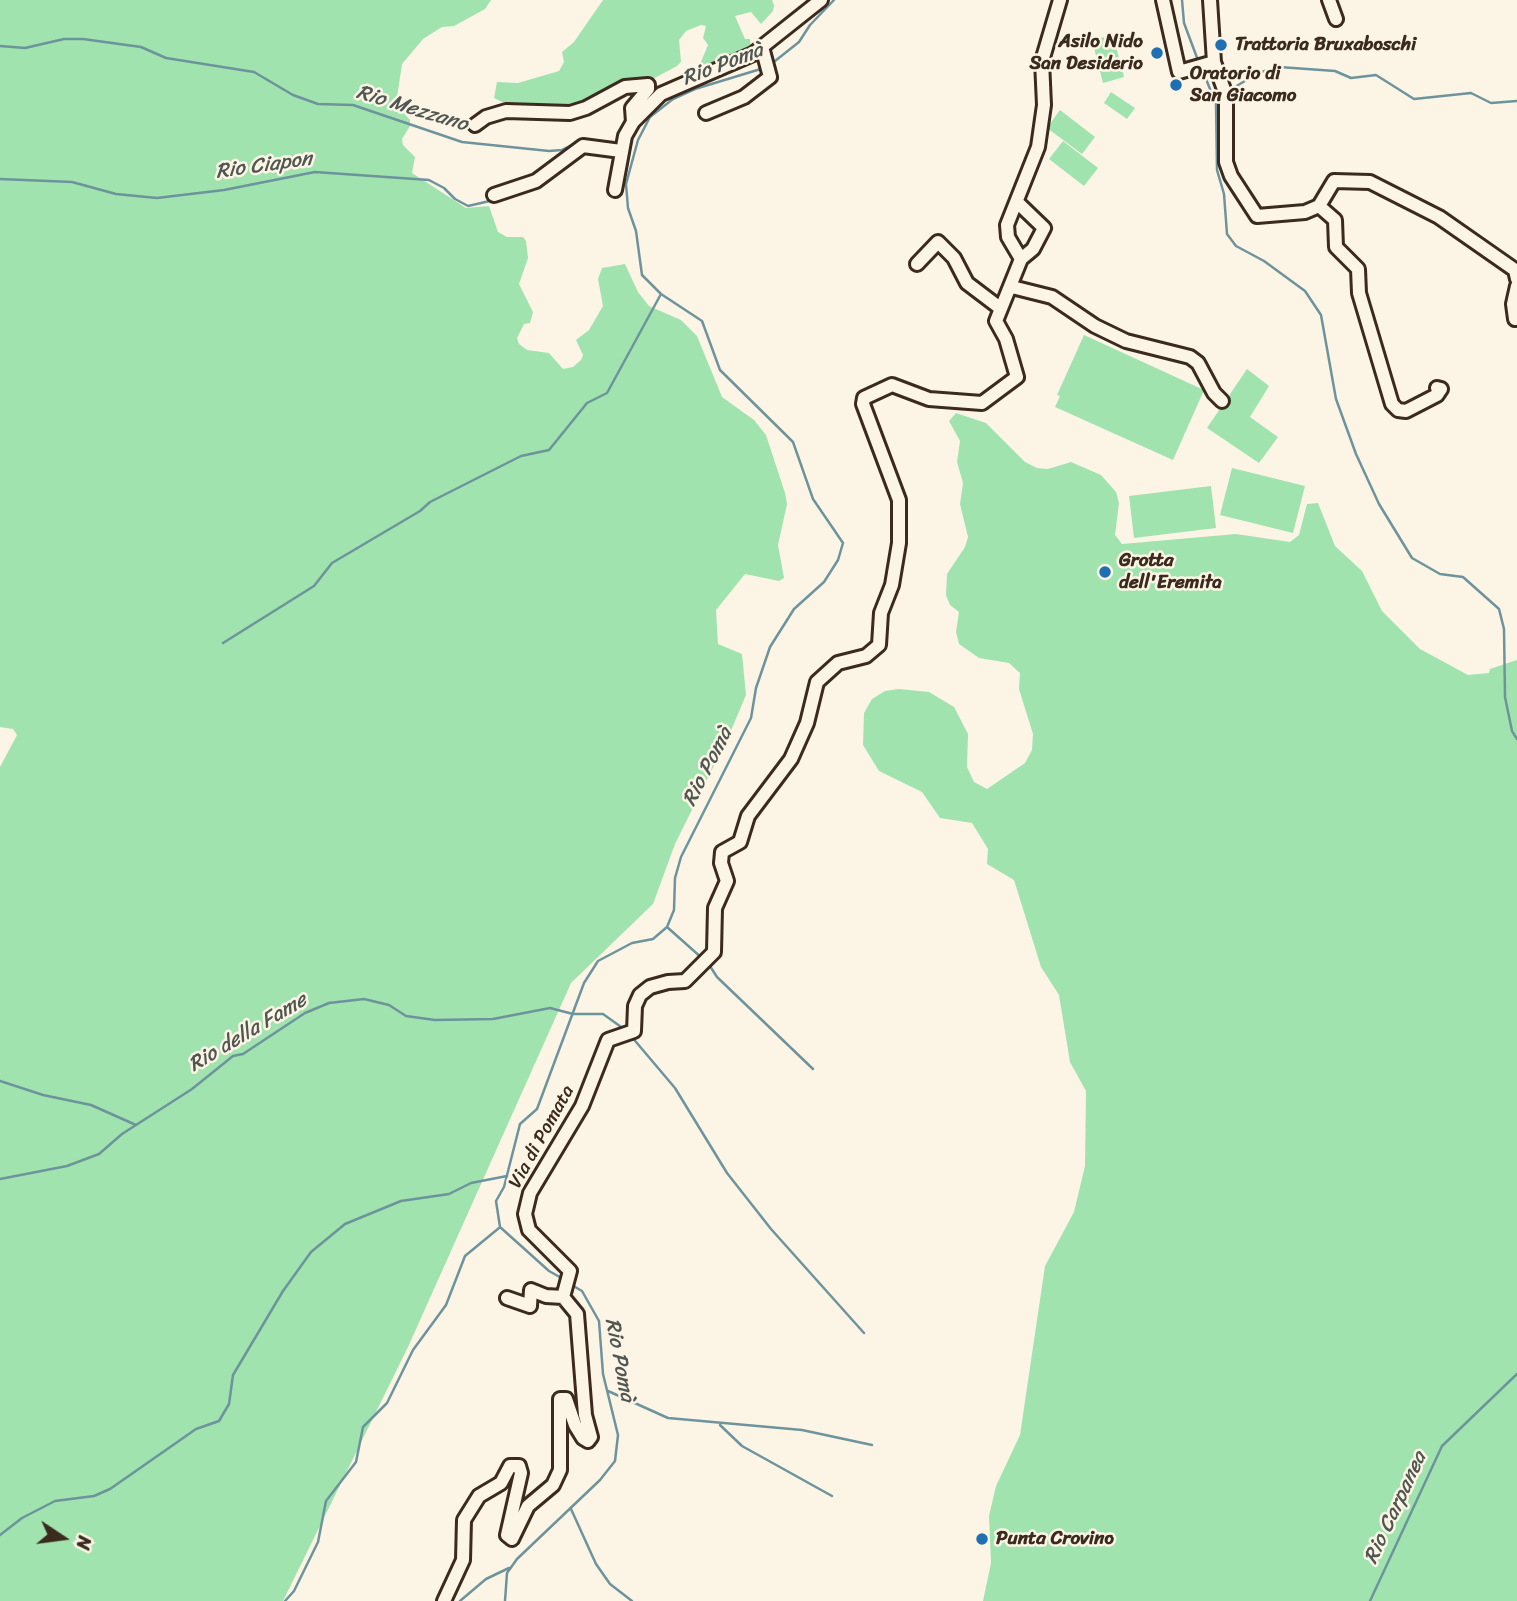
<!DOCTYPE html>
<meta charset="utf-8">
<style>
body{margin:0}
#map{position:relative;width:1517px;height:1601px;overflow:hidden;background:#fcf5e5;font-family:Sriracha,sans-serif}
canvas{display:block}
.north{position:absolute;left:28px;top:1503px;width:70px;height:70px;-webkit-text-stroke:5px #fcf5e5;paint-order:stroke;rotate:103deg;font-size:19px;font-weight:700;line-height:28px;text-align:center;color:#3b2a1e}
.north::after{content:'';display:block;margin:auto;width:24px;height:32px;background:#3b2a1e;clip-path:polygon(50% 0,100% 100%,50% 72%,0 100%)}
</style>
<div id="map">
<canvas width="1517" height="1601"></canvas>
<div class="north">N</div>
</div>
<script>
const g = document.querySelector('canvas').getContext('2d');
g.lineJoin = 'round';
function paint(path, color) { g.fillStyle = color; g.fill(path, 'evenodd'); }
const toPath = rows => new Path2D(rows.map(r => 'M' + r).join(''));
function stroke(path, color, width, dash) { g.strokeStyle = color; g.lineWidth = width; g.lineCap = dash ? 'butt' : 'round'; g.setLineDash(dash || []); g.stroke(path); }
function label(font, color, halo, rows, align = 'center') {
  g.font = font + ' Sriracha,sans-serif'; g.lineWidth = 5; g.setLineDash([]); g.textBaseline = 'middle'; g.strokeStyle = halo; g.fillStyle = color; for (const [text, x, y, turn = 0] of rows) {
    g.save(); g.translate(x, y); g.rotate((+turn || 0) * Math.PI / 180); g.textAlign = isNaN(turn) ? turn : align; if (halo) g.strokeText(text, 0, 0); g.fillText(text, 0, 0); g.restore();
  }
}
const green = toPath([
 [0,0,491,0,485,9,454,26,442,27,423,39,402,64,396,104,410,120,410,126,402,139,403,145,415,157,412,173,466,208,489,206,498,232,507,237,523,237,526,241,528,258,519,284,533,312,530,323,524,324,517,338,519,344,527,350,549,353,563,369,573,367,581,360,583,355,576,340,589,330,603,306,598,279,602,268,625,264,638,292,649,306,681,320,697,336,722,397,754,420,766,435,785,493,787,504,778,545,784,578,779,581,745,574,716,610,718,644,742,654,746,695,730,733,675,844,653,904,571,983,408,1347,283,1601,0,1601,0,767,17,735,13,729,0,727],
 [603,0,772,0,774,5,773,11,761,24,751,12,735,16,745,39,750,39,751,51,704,68,701,62,708,45,703,38,706,26,701,25,686,31,679,40,681,62,677,66,649,81,565,111,511,106,494,98,497,82,518,83,559,71,564,62,562,52,574,42],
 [1113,35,1124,77,1103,83,1092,40],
 [1111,92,1135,108,1127,119,1104,103],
 [1060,110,1095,137,1082,154,1047,128],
 [1063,141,1098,168,1084,186,1049,159],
 [1084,335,1204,390,1173,460,1055,407,1060,396,1057,395],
 [1247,369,1269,386,1250,417,1278,437,1259,463,1207,428],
 [956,413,986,423,1025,462,1037,468,1048,469,1071,462,1101,475,1116,492,1119,503,1115,535,1122,544,1236,534,1290,542,1299,535,1307,504,1318,503,1335,546,1362,571,1382,611,1420,649,1468,675,1489,673,1490,669,1517,660,1517,1601,983,1601,991,1563,989,1516,996,1486,1020,1435,1045,1266,1074,1212,1085,1166,1086,1091,1070,1062,1059,995,1041,967,1014,880,987,864,988,849,972,823,940,818,922,792,879,771,863,745,864,713,872,699,885,691,899,689,929,692,954,707,968,734,967,767,974,782,987,789,1025,763,1032,750,1033,734,1019,689,1020,673,1009,663,979,658,959,644,956,632,959,612,950,605,946,595,947,574,965,547,968,537,960,504,963,483,957,462,960,441,949,421],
 [1232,468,1305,486,1293,533,1220,515],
 [1211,486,1216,528,1134,538,1129,496]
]);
const stream = toPath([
 [1182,0,1184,23,1199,63],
 [0,46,25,48,64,39,83,39,141,47,166,58,254,72,293,95,318,104,353,105,462,142,549,151,562,150,585,139,613,144],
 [770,65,799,42,810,25,834,0],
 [1202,69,1216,104,1217,170,1224,194,1227,234,1236,246,1264,261,1305,291,1321,315,1336,399,1356,454,1379,504,1412,558,1440,574,1463,577,1499,609,1504,629,1505,697,1512,731,1517,739],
 [1230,90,1258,73,1279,67,1335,71,1351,78,1376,75,1414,99,1471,93,1491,103,1517,101],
 [0,179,72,182,116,194,157,198,224,190,315,172,429,180,444,188,455,199,468,206,494,200],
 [511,196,528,190],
 [223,643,314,586,332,563,420,511,430,502,521,456,549,450,587,403,607,393,661,294],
 [667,927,703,959],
 [708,963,717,977,813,1069],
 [631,1036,675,1088,727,1173,771,1229,864,1333],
 [0,1081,43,1095,91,1105,136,1125],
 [0,1179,67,1166,99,1154,122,1134,192,1089,233,1056,243,1054,305,1013,329,1003,364,999,389,1005,406,1016,435,1020,493,1019,550,1008,573,1014,603,1014,624,1029],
 [565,1280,549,1271,500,1227,496,1201,504,1187,520,1124,537,1109,584,983,598,961,632,943,653,939,667,927,674,910,675,878,681,857,751,718,756,688,770,647,794,609,824,582,838,560,843,543,813,499,793,442,720,370,702,321,661,294,642,275,636,231,628,208,626,184,638,140,650,117,673,99,695,89,764,68],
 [608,1391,668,1418,802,1430,872,1445],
 [720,1425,742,1446,832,1496],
 [571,1509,596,1564,610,1584,632,1601],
 [0,1535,22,1518,55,1501,94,1496,110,1489,196,1429,219,1421,229,1404,233,1375,283,1291,311,1252,345,1224,401,1201,449,1194,471,1183,507,1176],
 [285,1601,294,1591,318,1542,326,1501,356,1462,363,1427,387,1403,413,1350,446,1305,465,1256,499,1228],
 [460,1601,486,1579,509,1568],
 [505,1601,507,1573,517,1559,600,1480,615,1461,618,1435,603,1374,599,1321,582,1291,570,1284],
 [1370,1601,1442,1446,1517,1374]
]);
const minor = toPath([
 [1163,0,1179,72,1214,62],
 [1210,0,1214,62,1226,95,1226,162,1231,176,1257,216,1305,212,1319,206,1334,181,1370,182,1439,217,1515,270,1517,279],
 [1329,0,1336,19],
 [706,113,744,97,770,77,762,47],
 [475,125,486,117,506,111,570,113,586,108,625,87,648,85,648,89,632,108,633,122],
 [615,190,625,136,633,122,661,94,753,54,821,0],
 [494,195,536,181,583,146,621,151],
 [1017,202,1044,228,1033,249,1021,259],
 [1319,206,1335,220,1336,247,1358,269,1359,293,1392,404,1398,410,1406,411,1437,395,1441,389,1437,388],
 [917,264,938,242,954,258,967,283,1000,308],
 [1012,287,1052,297,1095,326,1126,341,1190,357,1198,363,1214,393,1222,401],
 [1515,319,1513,304,1517,286],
 [563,1297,570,1271,529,1230,525,1214,530,1193,582,1106,608,1040,634,1031,635,1006,640,995,650,987,668,982,685,981,714,952,715,908,727,881,721,863,722,852,740,842,748,816,791,759,807,723,817,682,838,663,866,656,879,645,881,613,892,585,899,543,899,500,863,404,864,398,892,385,929,399,982,403,1017,377,1006,339,996,321,1021,259,1008,237,1007,225,1038,147,1044,105,1042,61,1060,0],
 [507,1298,530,1306,531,1290,546,1296,563,1297],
 [444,1601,463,1560,464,1520,479,1496,501,1483,510,1466,519,1466,521,1473,507,1535,512,1539,528,1506,553,1485,560,1470,560,1399,566,1399,575,1425,583,1438,588,1441,591,1437,585,1415,577,1314,563,1297]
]);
const markers = [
 [1221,45,7,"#1f6fb2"],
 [1157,53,7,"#1f6fb2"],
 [1176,85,7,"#1f6fb2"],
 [1105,572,7,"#1f6fb2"],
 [982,1539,7,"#1f6fb2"]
];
const poiNames = [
 ["Asilo Nido",1143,42,"right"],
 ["San Desiderio",1143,64,"right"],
 ["Trattoria Bruxaboschi",1235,45],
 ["Oratorio di",1190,74],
 ["San Giacomo",1190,96],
 ["Grotta",1119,561],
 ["dell'Eremita",1119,583],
 ["Punta Crovino",996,1539]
];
const streetNames = [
 ["Via di Pomata",542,1137,-61]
];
const waterNames = [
 ["Rio Pomà",723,65,-21],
 ["Rio Mezzano",412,109,17],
 ["Rio Ciapon",264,166,-8],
 ["Rio Pomà",708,767,-63],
 ["Rio della Fame",248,1033,-31],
 ["Rio Pomà",619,1360,79],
 ["Rio Carpanea",1396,1508,-65]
];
paint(green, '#a0e3ae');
stroke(stream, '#6d949c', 2.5);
stroke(minor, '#3b2a1e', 18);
stroke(minor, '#fcf5e5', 12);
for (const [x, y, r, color] of markers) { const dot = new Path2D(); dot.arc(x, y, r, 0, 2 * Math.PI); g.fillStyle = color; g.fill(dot); stroke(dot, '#fcf5e5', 2.5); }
label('bold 19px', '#3b2a1e', '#fcf5e5', poiNames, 'left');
label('19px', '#3b2a1e', '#fcf5e5', streetNames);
label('italic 21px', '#505652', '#fcf5e5', waterNames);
</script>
